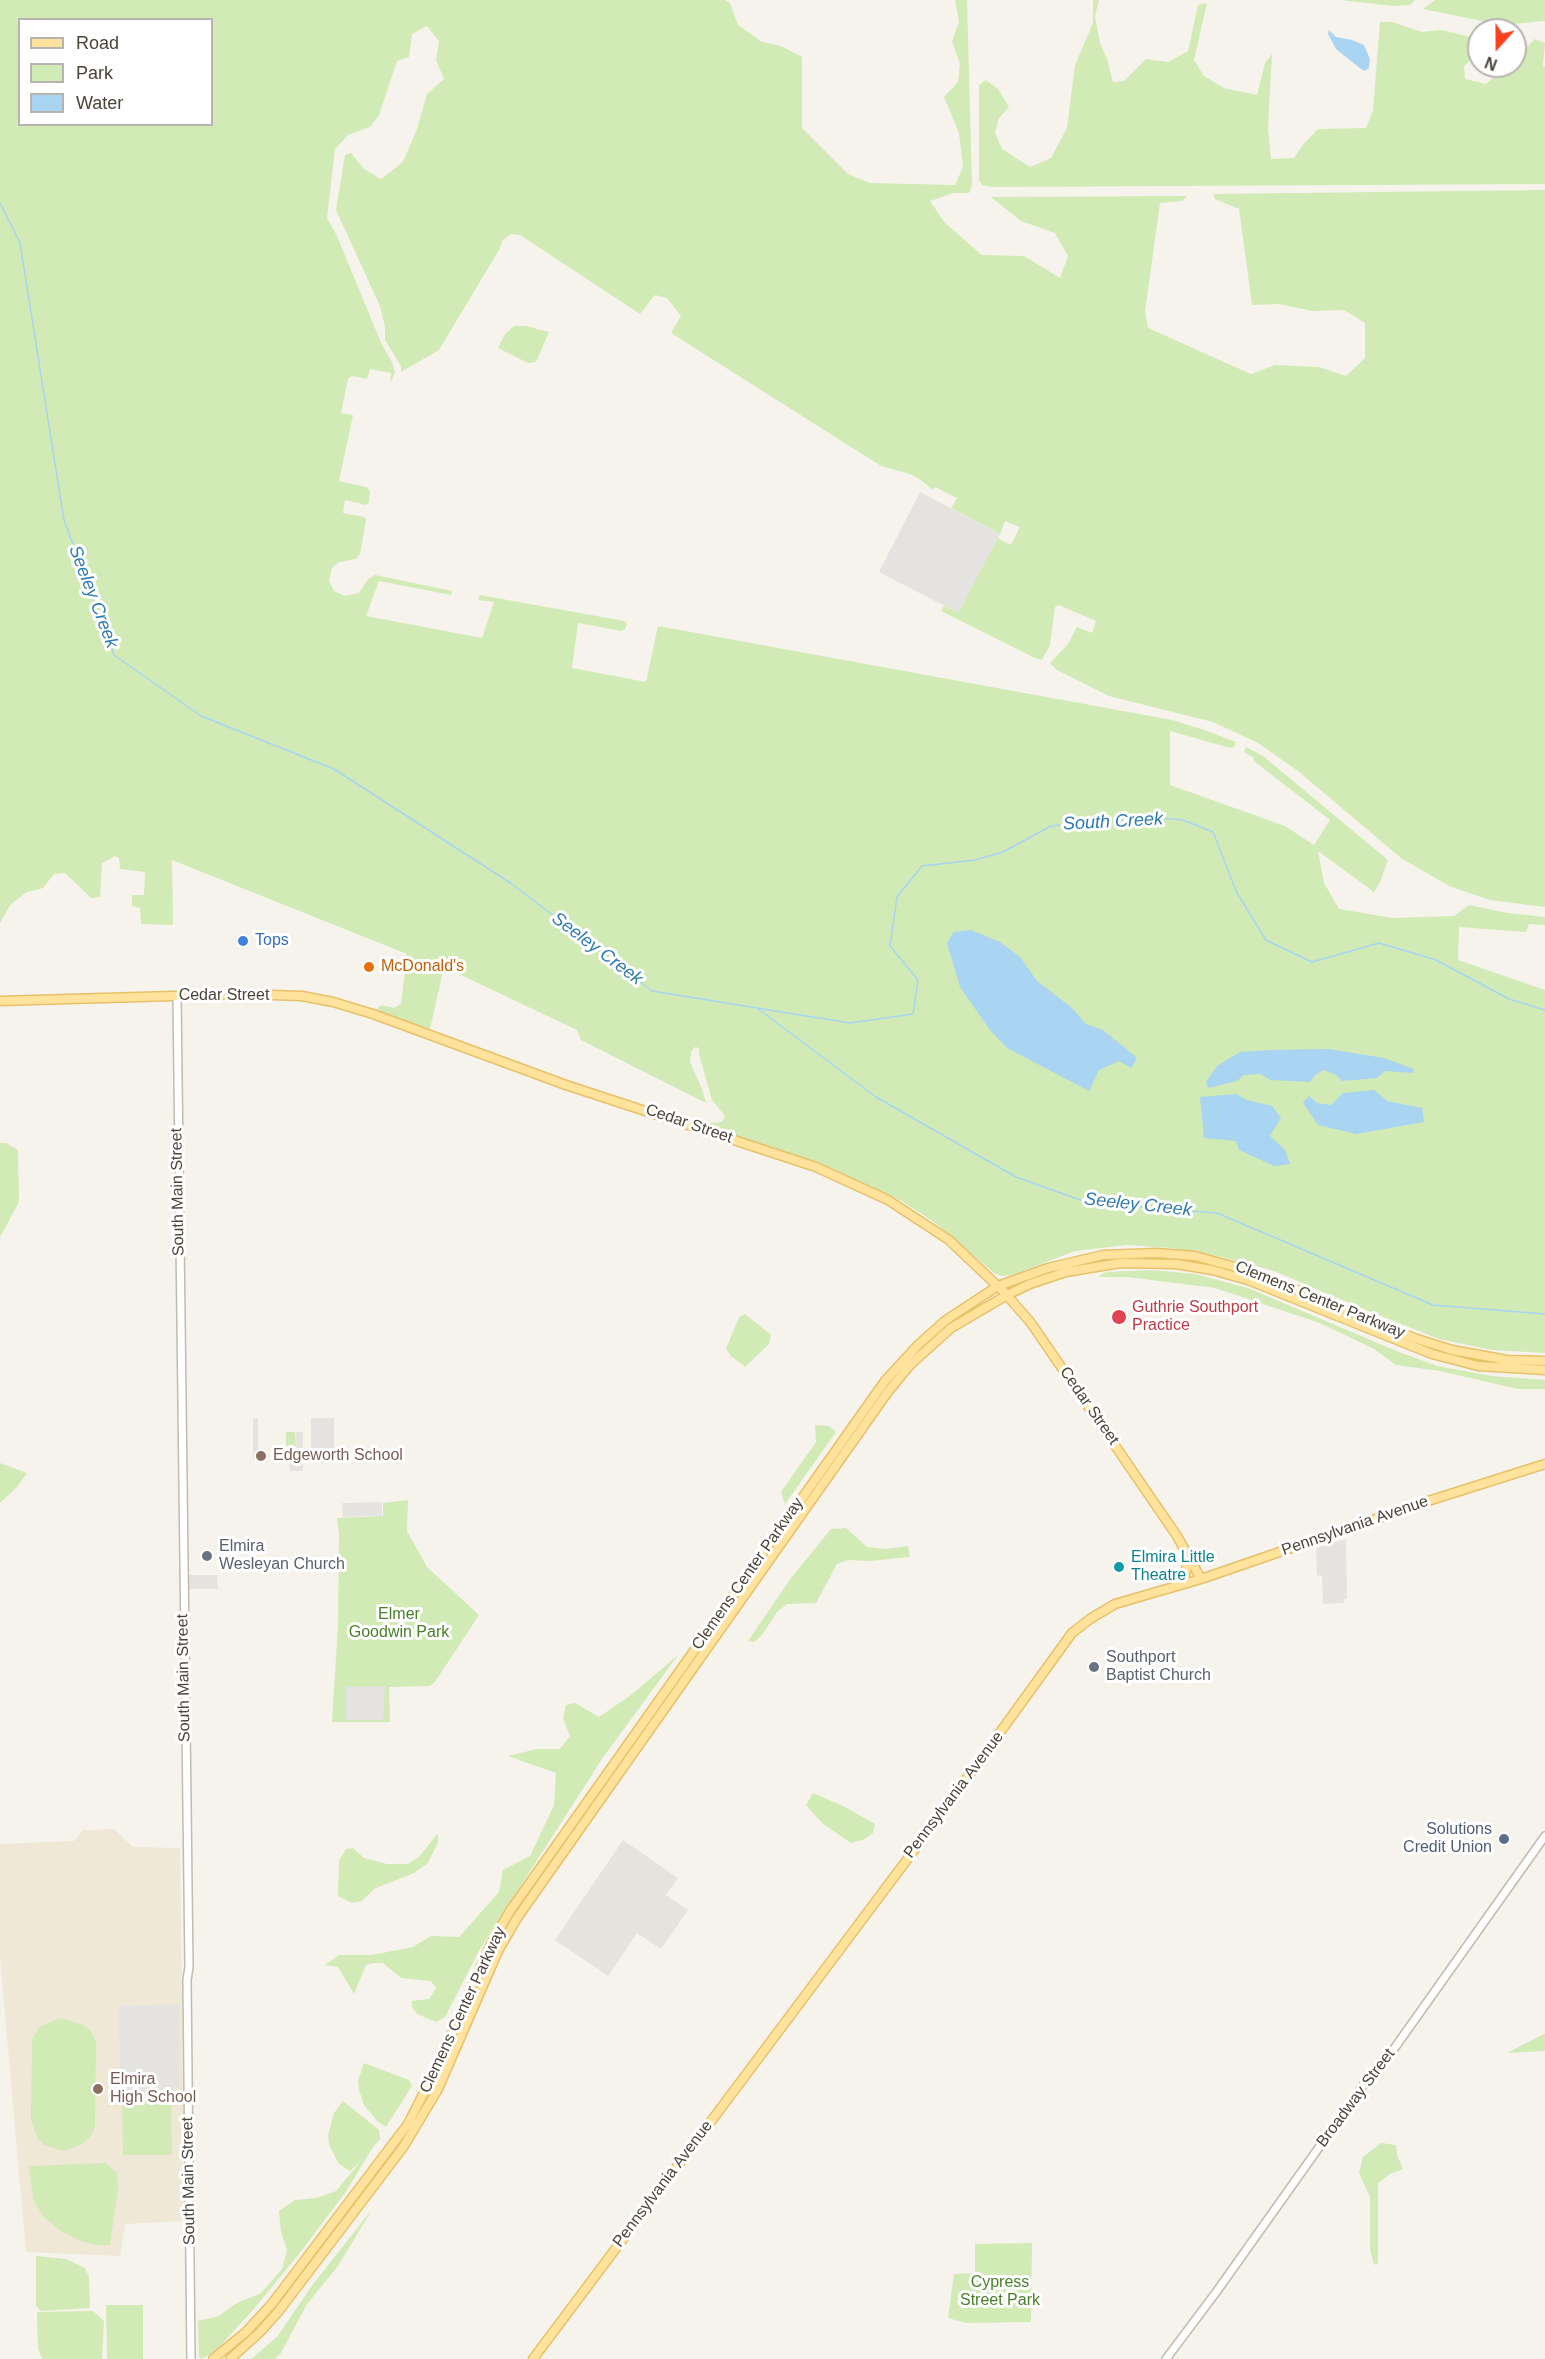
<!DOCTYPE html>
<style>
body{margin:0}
#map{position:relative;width:1545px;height:2359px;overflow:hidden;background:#f6f3ec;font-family:Arial,sans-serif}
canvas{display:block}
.legend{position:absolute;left:18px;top:18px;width:195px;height:108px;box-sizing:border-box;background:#fff;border:2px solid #b7b4b0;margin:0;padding:8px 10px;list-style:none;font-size:18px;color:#4b4439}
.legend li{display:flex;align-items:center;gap:12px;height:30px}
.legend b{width:30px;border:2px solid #b7b4b0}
.north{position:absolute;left:1467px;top:18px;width:60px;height:60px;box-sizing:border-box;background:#fff;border:2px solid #b7b4b0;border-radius:50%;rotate:201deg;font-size:16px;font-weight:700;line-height:24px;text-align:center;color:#4b4439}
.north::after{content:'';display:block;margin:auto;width:21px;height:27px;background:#fc3f1d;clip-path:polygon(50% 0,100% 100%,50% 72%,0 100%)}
</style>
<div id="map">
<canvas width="1545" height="2359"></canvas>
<ul class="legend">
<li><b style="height:8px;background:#ffe39c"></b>Road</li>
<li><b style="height:16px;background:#d2eab5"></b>Park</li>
<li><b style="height:16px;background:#a9d4f2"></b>Water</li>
</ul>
<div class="north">N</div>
</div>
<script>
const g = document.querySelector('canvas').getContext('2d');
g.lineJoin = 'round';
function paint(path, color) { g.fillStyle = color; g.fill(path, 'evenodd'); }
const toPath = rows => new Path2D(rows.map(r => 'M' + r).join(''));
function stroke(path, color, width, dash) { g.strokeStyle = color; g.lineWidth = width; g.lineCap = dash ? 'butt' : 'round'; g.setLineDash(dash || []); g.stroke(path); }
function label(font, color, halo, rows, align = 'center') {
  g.font = font + ' Arial,sans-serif'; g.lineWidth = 6; g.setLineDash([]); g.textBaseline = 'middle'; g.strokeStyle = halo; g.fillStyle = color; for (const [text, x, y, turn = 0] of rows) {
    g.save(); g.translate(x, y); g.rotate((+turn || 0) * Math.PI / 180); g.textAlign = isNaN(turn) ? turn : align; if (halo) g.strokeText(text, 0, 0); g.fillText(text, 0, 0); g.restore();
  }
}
const industrial = toPath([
 [623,1840,678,1878,666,1895,688,1910,661,1949,637,1933,608,1976,555,1940]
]);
const education = toPath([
 [114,1829,133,1847,180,1848,185,2221,125,2224,120,2256,26,2252,0,1957,0,1844,74,1841,83,1830]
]);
const green = toPath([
 [0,0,725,0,730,3,738,25,762,42,781,46,802,57,802,128,848,174,870,183,955,185,963,167,959,133,944,97,958,82,960,64,952,41,959,22,955,0,967,0,972,185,969,193,953,193,930,201,945,223,982,255,1024,256,1060,278,1068,256,1055,233,1021,221,991,197,1187,196,1182,201,1160,203,1145,311,1148,328,1251,374,1275,365,1319,367,1346,376,1365,358,1365,323,1344,310,1312,311,1279,304,1252,305,1239,209,1215,199,1213,194,1545,190,1545,907,1490,900,1449,886,1401,858,1298,771,1258,743,1213,722,1109,696,1057,670,1050,663,1068,644,1077,627,1092,633,1096,621,1059,605,1055,607,1050,645,1042,660,1035,658,941,611,944,606,958,613,997,538,1011,545,1020,527,1005,521,1000,534,951,508,957,498,935,487,933,490,921,480,910,474,881,466,671,333,681,316,667,298,655,295,640,314,520,235,511,234,503,240,499,250,439,350,401,372,401,366,385,340,385,327,380,306,336,210,345,155,351,153,364,169,381,179,403,162,417,129,427,94,444,79,436,60,439,41,427,26,412,34,409,57,397,61,379,115,370,127,348,135,335,149,327,218,337,236,382,345,392,362,395,373,390,383,391,373,370,369,367,379,352,376,348,379,341,413,353,415,339,481,366,487,370,491,369,502,366,505,345,500,343,513,364,517,366,520,360,554,356,559,339,562,332,568,329,581,334,591,345,596,359,593,368,579,375,575,452,591,451,595,379,581,366,616,482,638,494,602,478,600,480,595,624,621,627,624,625,629,622,631,578,623,572,668,646,682,658,626,1172,720,1204,730,1236,742,1234,747,1230,748,1170,731,1170,785,1285,826,1314,845,1330,820,1254,761,1253,757,1244,752,1246,747,1263,756,1388,860,1380,882,1374,892,1318,851,1324,883,1339,909,1393,918,1454,916,1469,905,1507,913,1545,917,1545,925,1529,924,1526,932,1459,927,1458,960,1545,990,1545,1353,1492,1350,1439,1339,1366,1310,1274,1271,1218,1256,1171,1248,1127,1245,1075,1251,1012,1275,1001,1276,994,1273,934,1222,900,1200,855,1179,809,1161,711,1128,710,1123,722,1122,725,1116,712,1100,699,1054,699,1048,695,1047,691,1052,690,1062,702,1089,706,1103,581,1040,577,1030,444,967,430,1029,379,1011,378,1007,382,1005,394,1008,401,1004,407,954,172,860,173,925,141,924,140,908,132,906,132,895,144,895,145,872,120,869,119,858,115,856,102,863,100,897,91,898,65,873,54,874,43,888,27,892,11,904,0,923],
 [20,20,212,20,212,124,20,124],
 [1093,0,1099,0,1095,16,1100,43,1107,59,1113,82,1124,81,1146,59,1168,62,1188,51,1198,5,1207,3,1194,60,1204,76,1224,88,1257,95,1265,63,1272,54,1268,128,1271,159,1294,158,1302,146,1318,129,1366,128,1373,111,1380,22,1392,22,1422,32,1441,30,1479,39,1479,53,1464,66,1465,79,1486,84,1507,66,1515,66,1515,59,1535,39,1545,43,1543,66,1545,67,1545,184,993,187,982,185,979,180,979,85,986,80,998,89,1009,107,999,118,995,133,1002,149,1030,167,1051,158,1067,128,1075,65,1093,23],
 [1340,0,1415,0,1410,5,1394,6],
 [1435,0,1545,0,1545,21,1502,25,1423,9],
 [514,326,526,326,549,332,536,362,528,363,498,348,505,334],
 [0,1143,6,1143,18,1150,19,1202,0,1237],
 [1151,1270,1195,1274,1248,1288,1394,1350,1437,1366,1492,1376,1545,1380,1545,1389,1518,1389,1440,1371,1396,1365,1374,1349,1320,1323,1215,1288,1127,1277,1098,1277,1106,1272],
 [745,1314,771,1335,769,1344,745,1367,731,1356,726,1349,739,1317],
 [815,1425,829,1426,836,1432,785,1504,781,1492,816,1442],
 [286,1432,295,1432,296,1446,286,1446],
 [0,1463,27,1473,17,1487,0,1503],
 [408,1500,407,1531,427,1567,479,1615,435,1682,430,1686,389,1687,390,1722,332,1722,338,1625,339,1534,337,1518,383,1516,383,1503],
 [846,1528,867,1547,886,1549,908,1546,910,1557,869,1561,848,1560,837,1564,816,1603,787,1604,777,1612,762,1635,754,1642,748,1641,791,1578,831,1529],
 [678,1655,602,1759,480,1949,445,2017,436,2022,417,2014,412,2007,412,2001,429,1999,436,1988,431,1981,401,1978,383,1963,373,1963,366,1965,354,1994,338,1967,325,1965,339,1955,372,1955,413,1947,431,1936,459,1937,499,1892,503,1870,530,1856,554,1805,556,1773,508,1756,537,1749,560,1749,570,1736,563,1719,566,1705,575,1703,599,1717,631,1695],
 [813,1793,843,1806,875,1824,873,1833,865,1839,851,1843,822,1823,806,1805],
 [438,1833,438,1842,428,1863,414,1873,374,1889,362,1901,352,1903,338,1896,339,1861,346,1849,353,1848,364,1858,387,1864,408,1864,419,1857],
 [61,2018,84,2025,91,2031,96,2042,95,2127,91,2136,79,2146,63,2151,44,2145,37,2137,31,2120,32,2039,40,2026],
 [1545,2033,1545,2051,1507,2053,1544,2034],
 [364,2063,409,2080,412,2086,386,2127,378,2122,364,2105,359,2090,358,2081],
 [122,2099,171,2099,172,2155,123,2155],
 [343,2101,379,2130,380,2139,373,2147,345,2193,299,2254,252,2311,219,2347,209,2355,202,2359,199,2357,198,2321,219,2316,235,2304,261,2293,282,2269,287,2250,281,2232,279,2211,295,2200,317,2198,336,2191,361,2161,350,2171,339,2164,329,2145,328,2135,334,2113],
 [1381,2143,1396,2145,1397,2155,1403,2169,1390,2174,1378,2183,1378,2263,1374,2265,1370,2249,1370,2197,1359,2173,1363,2157],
 [105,2163,117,2173,118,2188,110,2245,96,2245,81,2241,62,2232,43,2216,33,2199,29,2166],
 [373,2208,338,2266,307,2304,281,2353,275,2359,251,2359,277,2337,311,2287],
 [1032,2243,1031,2322,966,2323,948,2318,954,2274,975,2273,975,2244],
 [36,2256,66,2259,85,2268,89,2277,90,2308,41,2311,36,2306],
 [106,2305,143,2305,143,2359,107,2359],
 [93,2311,104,2321,102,2359,42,2359,38,2348,37,2312]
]);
const parking = toPath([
 [920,492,1000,534,958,613,879,572],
 [253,1418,258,1418,258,1459,253,1459],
 [311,1418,334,1418,334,1463,311,1463],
 [296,1432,303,1432,303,1471,290,1471,289,1464,297,1463],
 [382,1502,382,1516,343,1517,342,1503],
 [1346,1539,1347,1599,1344,1599,1344,1603,1323,1604,1322,1576,1317,1575,1316,1548],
 [189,1575,217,1575,218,1589,189,1589],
 [385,1686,383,1720,346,1720,346,1687],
 [179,2004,180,2088,174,2088,174,2093,120,2095,119,2006]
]);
const water = toPath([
 [1329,30,1336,37,1352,40,1364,45,1370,59,1369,68,1365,71,1361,69,1336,49,1328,34],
 [971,930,1000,942,1020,957,1037,981,1071,1007,1086,1024,1103,1030,1137,1058,1131,1068,1119,1061,1099,1070,1089,1091,1007,1048,990,1030,960,987,947,943,954,932],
 [1328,1049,1384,1058,1414,1069,1413,1073,1385,1071,1377,1078,1342,1081,1336,1075,1323,1070,1314,1076,1310,1082,1271,1080,1260,1074,1244,1075,1237,1081,1208,1088,1206,1082,1217,1066,1240,1052,1271,1050],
 [1374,1090,1387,1101,1422,1108,1424,1122,1356,1134,1318,1125,1303,1103,1309,1096,1317,1103,1331,1105,1343,1093],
 [1236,1094,1247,1100,1272,1106,1281,1118,1270,1136,1285,1150,1290,1164,1274,1166,1239,1150,1236,1141,1204,1138,1200,1097]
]);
const stream = toPath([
 [0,203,20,243,64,520,114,655,201,716,334,769,512,884,652,991,757,1008,876,1097,1016,1177,1089,1203,1217,1213,1433,1305,1545,1314],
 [757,1008,850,1023,913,1014,918,980,890,946,897,897,922,866,975,860,1003,852,1051,826,1147,817,1183,820,1213,832,1237,893,1266,940,1312,962,1379,943,1436,960,1509,999,1545,1010]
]);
const minor = toPath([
 [177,996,189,1967,187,1980,191,2359],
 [1166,2359,1217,2291,1364,2084,1379,2070,1545,1836]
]);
const major = toPath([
 [0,1001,242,994,302,996,333,1002,373,1014,566,1085,816,1167,888,1200,949,1240,1004,1292,1031,1323,1177,1536,1201,1579],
 [1176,1585,1185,1575,1189,1557],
 [213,2359,246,2332,271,2305,408,2124,438,2065,491,1944,510,1911,885,1381,918,1345,946,1320,998,1286,1048,1268,1103,1255,1157,1253,1195,1256,1250,1271,1417,1339,1452,1350,1507,1360,1545,1361],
 [230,2359,259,2333,278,2312,404,2146,438,2089,498,1951,517,1918,887,1393,910,1365,951,1328,1007,1295,1030,1284,1066,1272,1120,1263,1176,1264,1212,1270,1248,1280,1432,1354,1478,1366,1545,1370],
 [533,2359,930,1829,1072,1633,1090,1619,1115,1604,1201,1579,1425,1502,1545,1464]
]);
const markers = [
 [243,941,6,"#3f7fe0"],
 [369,967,6,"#e8710a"],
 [1119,1317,8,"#e0444e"],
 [261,1456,6,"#8d6e63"],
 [207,1556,6,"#6b7280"],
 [1119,1567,6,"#0f9aa8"],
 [1094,1667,6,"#6b7280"],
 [1504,1839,6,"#5c6f8a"],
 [98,2089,6,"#8d6e63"]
];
const shopNames = [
 ["Tops",255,941]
];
const foodNames = [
 ["McDonald's",381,967]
];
const streetNames = [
 ["Cedar Street",224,996],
 ["Cedar Street",689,1124,19],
 ["South Main Street",178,1192,-91],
 ["Clemens Center Parkway",1320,1300,22],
 ["Cedar Street",1089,1406,55],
 ["Pennsylvania Avenue",1355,1526,-19],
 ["Clemens Center Parkway",748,1574,-55],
 ["South Main Street",184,1678,-91],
 ["Pennsylvania Avenue",954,1795,-53],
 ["Clemens Center Parkway",463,2010,-65],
 ["Broadway Street",1356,2098,-53],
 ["South Main Street",189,2181,-91],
 ["Pennsylvania Avenue",663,2184,-53]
];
const healthNames = [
 ["Guthrie Southport",1132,1308],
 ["Practice",1132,1326]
];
const educationNames = [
 ["Edgeworth School",273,1456],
 ["Elmira",110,2080],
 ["High School",110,2098]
];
const worshipNames = [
 ["Elmira",219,1547],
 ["Wesleyan Church",219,1565],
 ["Southport",1106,1658],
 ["Baptist Church",1106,1676]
];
const cultureNames = [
 ["Elmira Little",1131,1558],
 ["Theatre",1131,1576]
];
const parkNames = [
 ["Elmer",399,1615],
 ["Goodwin Park",399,1633],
 ["Cypress",1000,2283],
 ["Street Park",1000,2301]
];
const serviceNames = [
 ["Solutions",1492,1830],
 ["Credit Union",1492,1848]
];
const waterNames = [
 ["Seeley Creek",93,597,69],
 ["South Creek",1113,822,-3],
 ["Seeley Creek",597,949,37],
 ["Seeley Creek",1138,1205,6]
];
paint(industrial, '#e6e2dd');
paint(education, '#efe8d6');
paint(green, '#d2eab5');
paint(parking, '#e5e3e0');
paint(water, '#a9d4f2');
stroke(stream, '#a9d4f2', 1.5);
stroke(minor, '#c2bbae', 10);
stroke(major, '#e6c16a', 11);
stroke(minor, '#fff', 7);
stroke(major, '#ffe39c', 8);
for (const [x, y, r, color] of markers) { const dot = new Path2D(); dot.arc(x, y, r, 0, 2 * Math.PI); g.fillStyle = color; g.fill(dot); stroke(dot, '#fff', 2); }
label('16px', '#366cbe', '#fff', shopNames, 'left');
label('16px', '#c56008', '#fff', foodNames, 'left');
label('16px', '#4b4439', '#fff', streetNames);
label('16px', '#be3a42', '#fff', healthNames, 'left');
label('16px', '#785e54', '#fff', educationNames, 'left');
label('16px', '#5b616d', '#fff', worshipNames, 'left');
label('16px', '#0d838f', '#fff', cultureNames, 'left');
label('16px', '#4a7f2a', '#fff', parkNames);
label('16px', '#4e5e75', '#fff', serviceNames, 'right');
label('italic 18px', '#2e7ab2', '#fff', waterNames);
</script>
